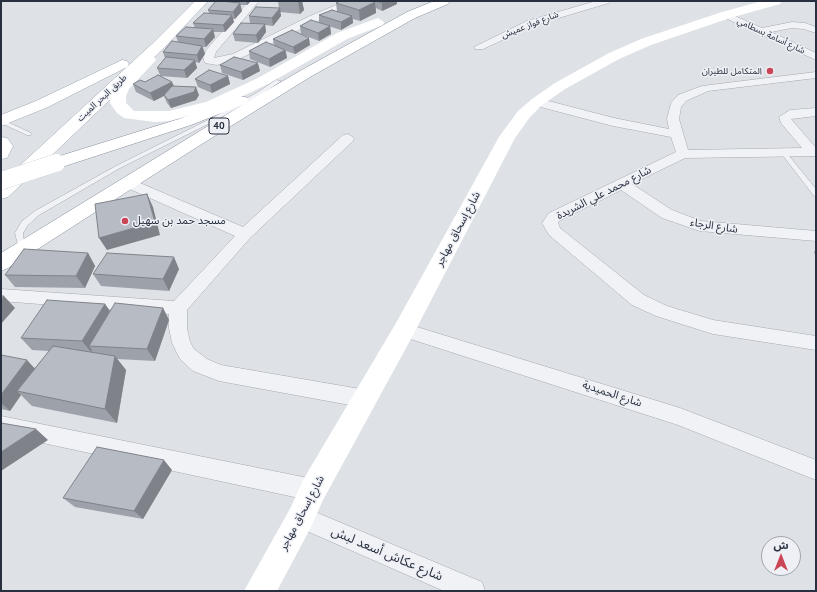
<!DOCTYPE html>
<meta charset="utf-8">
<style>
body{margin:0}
#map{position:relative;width:817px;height:592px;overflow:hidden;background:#dee2e7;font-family:"PT Sans","Noto Sans Arabic",sans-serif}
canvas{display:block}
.frame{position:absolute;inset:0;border:2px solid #282f3e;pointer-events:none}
.north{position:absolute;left:761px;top:536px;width:40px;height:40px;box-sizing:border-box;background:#eef0f5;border:1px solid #9fa3ac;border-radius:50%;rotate:0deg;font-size:11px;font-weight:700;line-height:16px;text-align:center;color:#282f3e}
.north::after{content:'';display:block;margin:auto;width:14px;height:18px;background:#ca4556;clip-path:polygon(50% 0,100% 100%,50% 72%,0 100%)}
</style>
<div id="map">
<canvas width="817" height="592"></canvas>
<div class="frame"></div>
<div class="north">ش</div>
</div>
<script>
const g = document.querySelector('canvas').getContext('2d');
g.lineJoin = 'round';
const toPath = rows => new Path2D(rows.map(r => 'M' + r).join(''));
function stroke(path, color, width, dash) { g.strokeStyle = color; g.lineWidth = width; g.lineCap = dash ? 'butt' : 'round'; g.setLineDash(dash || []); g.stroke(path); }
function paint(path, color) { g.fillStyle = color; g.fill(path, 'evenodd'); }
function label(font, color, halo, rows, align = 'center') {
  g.font = font + ' "PT Sans","Noto Sans Arabic",sans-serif'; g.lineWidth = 3; g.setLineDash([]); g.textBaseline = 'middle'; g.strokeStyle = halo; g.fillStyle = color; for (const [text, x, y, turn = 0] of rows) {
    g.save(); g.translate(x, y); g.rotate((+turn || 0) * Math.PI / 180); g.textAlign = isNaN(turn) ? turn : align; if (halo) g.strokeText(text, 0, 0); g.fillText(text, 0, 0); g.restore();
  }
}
const lane = toPath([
 [276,80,281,81,262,94,218,119,120,168,39,215,28,225,23,233,24,242,32,245,33,247,32,249,26,249,18,245,15,233,22,221,35,211,116,166,214,117,258,92,276,80],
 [1,119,31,133,32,134,31,135,27,135,1,123,1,119],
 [783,150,785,151,816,189,816,196,814,196,781,153,780,152,783,150]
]);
const street = toPath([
 [249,1,259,1,216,52,214,58,233,54,310,16,346,1,359,1,241,58,217,65,205,63,203,57,207,49,249,1],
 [596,1,611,1,609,3,535,25,483,49,475,49,474,47,527,21,596,1],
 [726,12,762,28,792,22,805,23,816,27,816,33,804,29,792,28,771,32,816,53,816,60,723,17,721,15,723,13,726,12],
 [816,72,816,78,708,91,686,101,681,107,679,119,688,150,802,148,781,123,779,117,790,110,816,108,816,116,791,119,816,148,816,156,685,158,632,184,672,210,701,221,816,231,816,241,700,231,662,218,621,190,559,221,558,223,560,228,644,295,667,306,713,320,816,336,816,350,713,334,656,316,632,305,549,235,542,223,549,213,676,152,671,137,613,126,533,105,531,102,533,99,537,98,614,118,669,129,667,119,671,103,678,95,702,86,816,72],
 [348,134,354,138,353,141,250,238,187,310,187,328,190,342,194,349,207,359,221,365,366,390,373,393,376,399,373,405,366,408,219,381,193,371,180,359,172,343,169,328,169,314,1,301,1,289,174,301,235,236,123,186,121,183,123,180,133,180,243,227,343,135,348,134],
 [404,323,680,408,816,460,816,480,678,425,398,335,395,330,398,325,404,323],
 [1,416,313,479,321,482,324,490,321,498,313,501,1,434,1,416],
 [301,506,482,582,485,591,444,591,293,525,290,517,293,509,301,506]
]);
const secondary = toPath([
 [762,1,782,1,780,4,730,18,651,45,619,59,565,89,542,105,530,117,515,138,412,337,323,500,311,527,277,591,244,591,291,507,303,480,396,323,499,137,518,111,532,99,555,83,609,53,641,39,722,12,762,1],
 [378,18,384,22,383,25,347,39,268,84,218,108,169,121,155,122,124,118,117,113,110,103,110,96,118,84,144,57,149,56,154,57,156,60,129,89,126,96,126,103,134,111,169,111,206,102,258,78,337,33,378,18]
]);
const primary = toPath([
 [195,1,208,1,163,49,8,197,1,199,1,183,153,43,195,1],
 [122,60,127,61,129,64,127,67,48,107,1,126,1,115,36,101,122,60],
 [1,137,7,138,13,146,7,158,1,159,1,137]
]);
const highway = toPath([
 [434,1,450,1,448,4,415,18,310,77,197,147,8,268,1,271,1,253,244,104,191,125,62,167,56,168,50,167,47,163,50,159,179,119,236,97,246,97,249,100,247,102,300,71,407,12,434,1]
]);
const highwayBridge = toPath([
 [1,181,56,163]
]);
const wall = toPath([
 [223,1,251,1,247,5,240,5,242,11,235,19,233,19,234,22,225,32,213,32,215,37,206,47,203,47,205,54,199,63,195,62,197,68,187,78,160,76,172,82,174,86,199,95,196,100,171,108,167,103,164,96,154,101,136,92,133,84,145,82,160,75,157,68,165,58,163,52,178,42,176,36,195,28,193,23,209,13,208,10],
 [278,1,302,1,304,10,300,14,280,12,281,16,273,26,265,25,266,32,258,43,235,41,233,34,250,23,249,16,279,8],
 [310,1,320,1,319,2],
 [340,1,397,1,397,4,382,11,376,8,376,13,360,21,353,19,353,23,341,30,319,23,319,15,337,11,336,3],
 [300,26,330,26,331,34,319,41,301,34,310,45,295,54,286,51,287,58,270,67,250,59,249,51,274,46,273,39,301,34],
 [220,65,260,71,243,80,222,73],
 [228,76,230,84,212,93,198,87,195,79],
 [816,250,816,258,814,252],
 [88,253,95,266,85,288,15,287,5,275],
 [179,269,169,291,101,286,93,274],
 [105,304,110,311,163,308,169,320,155,361,117,359,126,370,117,423,32,406,21,395,10,411,1,409,1,355,35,368,49,351,32,350,21,338],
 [172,470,143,519,75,507,63,498]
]);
const shadedWall = toPath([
 [246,1,251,1,247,5],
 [298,1,302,1,304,10,300,14],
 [387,1,397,1,397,4,382,11,382,3],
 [375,2,376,13,360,21,359,10],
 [240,3,242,11,235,19,233,12],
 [280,8,281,16,273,26,272,18],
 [232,15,234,22,225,32,223,25],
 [352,16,353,23,341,30,341,22],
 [265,24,266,32,258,43,256,35],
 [330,26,331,34,319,41,318,33],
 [213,29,215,37,206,47,204,39],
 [309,38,310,45,295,54,293,47],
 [202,46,205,54,199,63,197,55],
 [285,50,287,58,270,67,269,59],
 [195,60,197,68,187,78,184,70],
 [258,63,260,71,243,80,241,72],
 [228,76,230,84,212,93,210,85],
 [172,82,175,90,154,101,150,93],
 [196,87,199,95,196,100,171,108,168,100],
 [147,194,153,207,160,235,107,250,99,238],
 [88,253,95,266,85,288,76,276],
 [174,257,179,269,169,291,163,279],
 [4,296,15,308,1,324,1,300],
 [105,304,113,316,89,346,92,350,91,352,82,341],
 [163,308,169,320,155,361,147,349],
 [115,356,126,370,117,423,105,409],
 [27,360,38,372,17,391,21,395,10,411,1,403,1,395],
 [36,429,48,440,1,471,1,452],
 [164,460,172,470,143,519,134,511]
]);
const building = toPath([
 [216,1,221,1,240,3,233,12,208,10,216,1],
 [340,1,371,1,375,2,359,10,336,3,340,1],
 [377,1,387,1,382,3,377,1],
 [256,7,280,8,272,18,249,16,256,7],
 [332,10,352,16,341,22,319,15,332,10],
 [204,13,232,15,223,25,193,23,204,13],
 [311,20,330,26,318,33,300,26,311,20],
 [241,23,265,24,256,35,233,34,241,23],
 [186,27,213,29,204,39,176,36,186,27],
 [292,30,309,38,293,47,273,39,292,30],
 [172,41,202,46,197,55,163,52,172,41],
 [266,42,285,50,269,59,249,51,266,42],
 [166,57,195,60,184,70,157,68,166,57],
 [234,57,258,63,241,72,220,65,234,57],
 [209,70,228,76,210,85,195,79,209,70],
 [158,75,172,82,150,93,133,84,140,80,145,82,158,75],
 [172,86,196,87,194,92,168,100,164,95,172,86],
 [147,194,155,222,99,238,95,204,147,194],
 [24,249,88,253,76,276,5,275,24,249],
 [107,253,174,257,163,279,93,274,107,253],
 [1,296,4,296,1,300,1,296],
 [47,300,105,304,82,341,21,338,47,300],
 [115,303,163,308,147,349,89,346,115,303],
 [53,346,115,356,105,409,17,391,53,346],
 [1,355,27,360,1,395,1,355],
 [1,423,36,429,1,452,1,423],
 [97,447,164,460,134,511,63,498,97,447]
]);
const markers = [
 [770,71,4,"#ca4556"],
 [125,221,4,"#ca4556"]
];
const farStreetnames = [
 ["شارع فواز عميش",530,25,-21],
 ["شارع أسامة بسطامي",771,36,25],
 ["طريق البحر الميت",102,98,-43]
];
const farPoinames = [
 ["المتكامل للطيران",762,71]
];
const shields = [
 [219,126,20]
];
const shieldNames = [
 ["40",219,126]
];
const streetNames = [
 ["شارع محمد علي الشريدة",604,193,-27],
 ["شارع الرجاء",714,226,9],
 ["شارع إسحاق مهاجر",458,229,-62],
 ["شارع الحميدية",612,394,18],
 ["شارع إسحاق مهاجر",302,513,-62]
];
const poiNames = [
 ["مسجد حمد بن سهيل",133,221]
];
const nearStreetnames = [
 ["شارع عكاش أسعد لبش",387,554,23]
];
stroke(lane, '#a4a9b1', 1);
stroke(street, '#a4a9b1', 1);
stroke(primary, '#9ea6b3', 1);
stroke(highway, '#868f9e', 1);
paint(lane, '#f1f2f6');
paint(street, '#f1f2f6');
paint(secondary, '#fff');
paint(primary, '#fff');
paint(highway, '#fff');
stroke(highwayBridge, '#868f9e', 18, []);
stroke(highwayBridge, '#fff', 18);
paint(wall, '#9da1a9');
paint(shadedWall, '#7f8389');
paint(building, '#b6bbc4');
stroke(building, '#7f8389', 1);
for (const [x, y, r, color] of markers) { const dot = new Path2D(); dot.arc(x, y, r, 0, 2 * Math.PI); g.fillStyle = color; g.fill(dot); stroke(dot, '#eef0f5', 1.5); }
label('9px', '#282f3e', '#eef0f5', farStreetnames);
label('9px', '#282f3e', '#eef0f5', farPoinames, 'right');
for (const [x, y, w] of shields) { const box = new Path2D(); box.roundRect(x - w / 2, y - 8, w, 16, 3); g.fillStyle = '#eef0f5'; g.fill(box); stroke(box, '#282f3e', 1); }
label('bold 10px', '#282f3e', null, shieldNames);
label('11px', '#282f3e', '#eef0f5', streetNames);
label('11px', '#282f3e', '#eef0f5', poiNames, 'left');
label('13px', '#282f3e', '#eef0f5', nearStreetnames);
</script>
